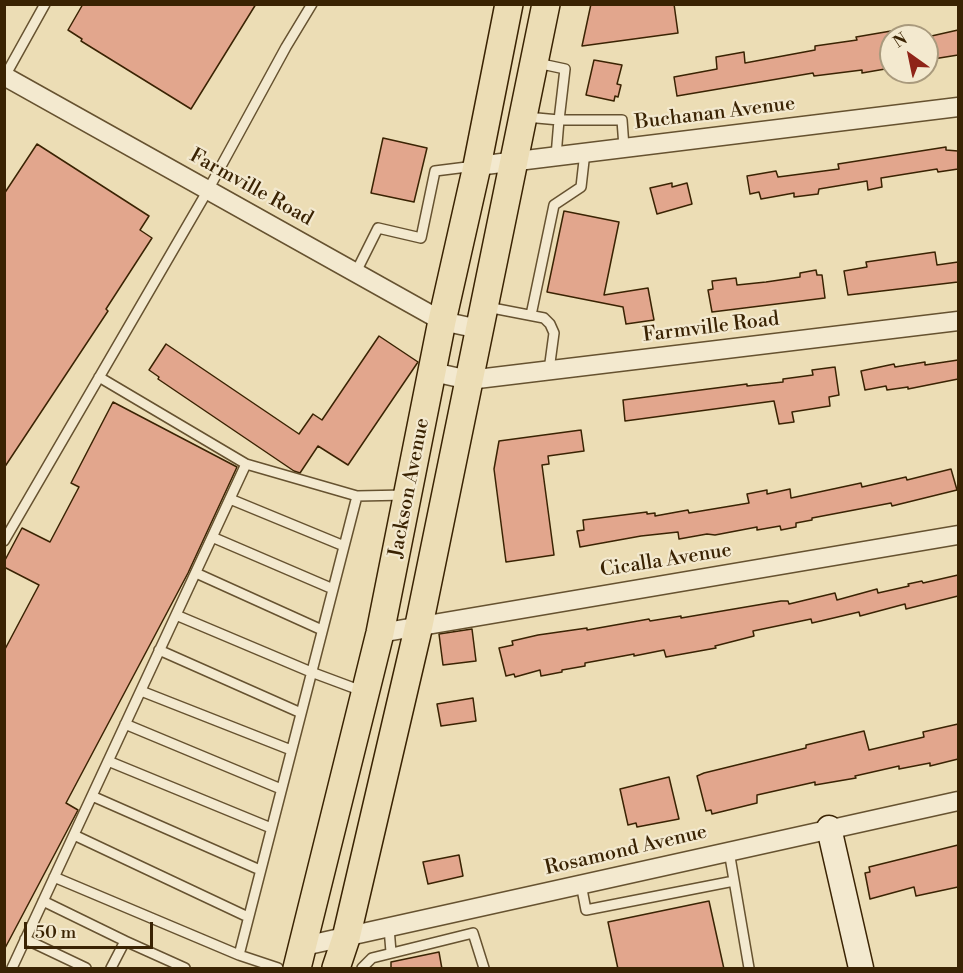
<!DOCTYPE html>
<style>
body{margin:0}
#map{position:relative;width:963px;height:973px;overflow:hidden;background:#ecddb5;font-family:"Libre Bodoni",serif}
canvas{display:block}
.frame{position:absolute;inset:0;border:6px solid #3a2303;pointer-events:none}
.north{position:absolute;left:879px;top:24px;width:60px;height:60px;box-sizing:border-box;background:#f3e9cf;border:2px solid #a99a7d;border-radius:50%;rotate:327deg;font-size:16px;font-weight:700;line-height:24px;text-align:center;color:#3a2303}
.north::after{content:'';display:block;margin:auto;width:21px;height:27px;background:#8f2418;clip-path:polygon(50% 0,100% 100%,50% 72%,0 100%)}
.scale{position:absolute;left:24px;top:922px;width:129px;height:27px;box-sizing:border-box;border:3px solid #3a2303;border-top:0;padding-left:8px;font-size:18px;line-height:21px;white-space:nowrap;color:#3a2303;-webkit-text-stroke:4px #f3e9cf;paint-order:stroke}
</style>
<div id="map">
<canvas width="963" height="973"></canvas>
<div class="frame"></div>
<div class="north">N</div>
<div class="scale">50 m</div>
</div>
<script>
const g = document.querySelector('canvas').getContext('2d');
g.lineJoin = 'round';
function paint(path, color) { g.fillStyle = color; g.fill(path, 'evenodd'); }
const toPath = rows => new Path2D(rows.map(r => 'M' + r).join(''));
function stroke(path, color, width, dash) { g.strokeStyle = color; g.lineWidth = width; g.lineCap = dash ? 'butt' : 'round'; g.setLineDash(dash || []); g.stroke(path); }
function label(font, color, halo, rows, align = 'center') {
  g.font = font + ' "Libre Bodoni",serif'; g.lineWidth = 4.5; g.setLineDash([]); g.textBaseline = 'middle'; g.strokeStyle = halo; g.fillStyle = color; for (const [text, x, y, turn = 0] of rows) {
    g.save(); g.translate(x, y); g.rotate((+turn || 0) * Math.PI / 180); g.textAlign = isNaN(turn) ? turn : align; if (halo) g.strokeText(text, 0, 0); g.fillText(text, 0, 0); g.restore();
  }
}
const building = toPath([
 [83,4,256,4,191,109,81,41,82,39,68,30,83,4],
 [591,4,674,4,678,33,582,46,591,4],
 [958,30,958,55,927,60,927,37,958,30],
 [891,31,891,57,889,57,891,68,862,73,862,70,814,76,813,73,677,96,674,77,717,69,716,57,744,52,745,63,815,50,815,46,857,40,856,37,891,31],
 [594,60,622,65,617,84,621,85,618,97,615,96,614,101,586,95,594,60],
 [383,138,427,148,414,202,371,193,383,138],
 [37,144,149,216,140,230,152,238,106,309,108,311,4,468,4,194,37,144],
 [946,147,946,150,958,151,958,169,938,172,937,169,881,178,882,187,868,190,867,181,819,189,818,194,794,197,794,193,761,199,759,192,750,194,747,176,776,171,778,177,839,169,838,164,946,147],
 [672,183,672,187,687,183,692,204,657,214,650,188,672,183],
 [564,211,619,222,604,295,648,288,654,320,626,324,623,307,547,292,564,211],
 [935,252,937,265,958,262,958,282,848,295,844,271,867,267,866,262,935,252],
 [816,270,817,275,822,275,825,298,712,312,708,290,713,289,712,281,736,278,737,285,766,282,800,277,800,273,816,270],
 [379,336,418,362,348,465,318,446,300,473,294,471,158,379,159,377,149,370,166,344,299,434,313,414,322,420,379,336],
 [958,360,958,379,908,389,908,387,887,390,886,386,865,390,861,371,894,364,895,367,925,362,925,365,958,360],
 [835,367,839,395,829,397,830,406,792,412,794,422,779,424,774,401,625,421,623,400,747,384,747,386,783,382,783,379,813,375,812,370,835,367],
 [113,402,237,467,188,573,66,803,78,810,4,950,4,651,39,585,4,567,4,562,22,528,50,542,79,487,71,483,113,402],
 [581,430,584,451,548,456,549,464,542,465,554,555,506,562,494,469,499,441,581,430],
 [951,469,957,490,892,506,891,503,812,518,812,520,796,523,796,527,781,530,780,526,757,530,757,527,715,535,707,534,679,539,678,532,641,536,580,547,577,531,584,530,583,520,647,512,647,514,655,513,655,516,688,510,689,513,749,503,747,494,767,490,767,494,790,489,791,498,861,483,862,487,906,477,907,480,951,469],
 [958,575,958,596,906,609,905,604,860,616,859,612,812,623,811,619,753,631,754,636,715,646,716,648,666,657,664,650,634,656,634,654,585,663,585,666,562,670,562,672,541,676,540,670,515,677,514,674,506,676,499,648,513,645,512,641,538,635,587,628,587,630,649,619,650,621,681,616,681,618,781,601,788,601,789,604,835,593,837,600,877,589,878,593,909,586,908,584,922,581,923,583,958,575],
 [472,629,476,661,443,665,439,634,472,629],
 [473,698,476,721,441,726,437,704,473,698],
 [958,724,958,759,930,766,930,763,899,769,899,766,855,776,856,778,815,785,815,782,757,795,757,803,712,814,711,810,706,811,697,776,704,773,806,748,806,745,864,731,869,750,924,737,923,732,958,724],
 [669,777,679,819,637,827,636,823,628,825,620,789,669,777],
 [958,845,958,887,916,896,914,887,870,899,865,873,870,872,869,867,958,845],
 [459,855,463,876,428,884,423,862,459,855],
 [709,901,724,969,618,969,608,922,709,901],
 [439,952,442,969,391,969,391,962,439,952]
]);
const lane = toPath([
 [537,63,565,69,559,120,622,120,624,147],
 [5,76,45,4],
 [526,117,559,120,556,156],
 [356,272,378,228,421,238,435,171,475,166],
 [487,307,544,318,550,324,554,333,549,370],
 [531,315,554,205,581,187,585,152],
 [246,464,357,496],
 [230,499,344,546],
 [212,537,333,589],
 [4,541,208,190,286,47,312,4],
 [196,573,322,630],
 [176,615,311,672,362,691],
 [159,650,301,713],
 [141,691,291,750],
 [125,724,281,789],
 [108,761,271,828],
 [92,796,260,870],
 [74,835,248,917],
 [729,851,749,968],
 [54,877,239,955],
 [581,884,586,910,734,881],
 [43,901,125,941],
 [389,928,391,952],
 [25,939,86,968],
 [12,968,246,464,99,377],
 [111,968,125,941,185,968],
 [278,968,239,955,357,496,406,495],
 [362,968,372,958,473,933,484,968]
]);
const street = toPath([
 [4,76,442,321,479,329],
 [477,166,958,107],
 [433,372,469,380,958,321],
 [380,633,958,535],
 [304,946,958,801]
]);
const secondary = toPath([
 [829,828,861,968]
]);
const primary = toPath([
 [297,968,380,633,442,321,477,166,509,4],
 [336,968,346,938,419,625,546,4]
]);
const streetNames = [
 ["Buchanan Avenue",715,114,-7],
 ["Farmville Road",251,188,29],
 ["Farmville Road",711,328,-7],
 ["Jackson Avenue",410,488,-79],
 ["Cicalla Avenue",666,561,-9],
 ["Rosamond Avenue",626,851,-13]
];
paint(building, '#e2a68d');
stroke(building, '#3a2303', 1.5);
stroke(lane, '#665230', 12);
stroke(street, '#665230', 21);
stroke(secondary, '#3a2303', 27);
stroke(primary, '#3a2303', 30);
stroke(lane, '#f3e9cf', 9);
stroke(street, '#f3e9cf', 18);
stroke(secondary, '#f3e9cf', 24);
stroke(primary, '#ecddb5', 27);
label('20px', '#3a2303', '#f3e9cf', streetNames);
</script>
